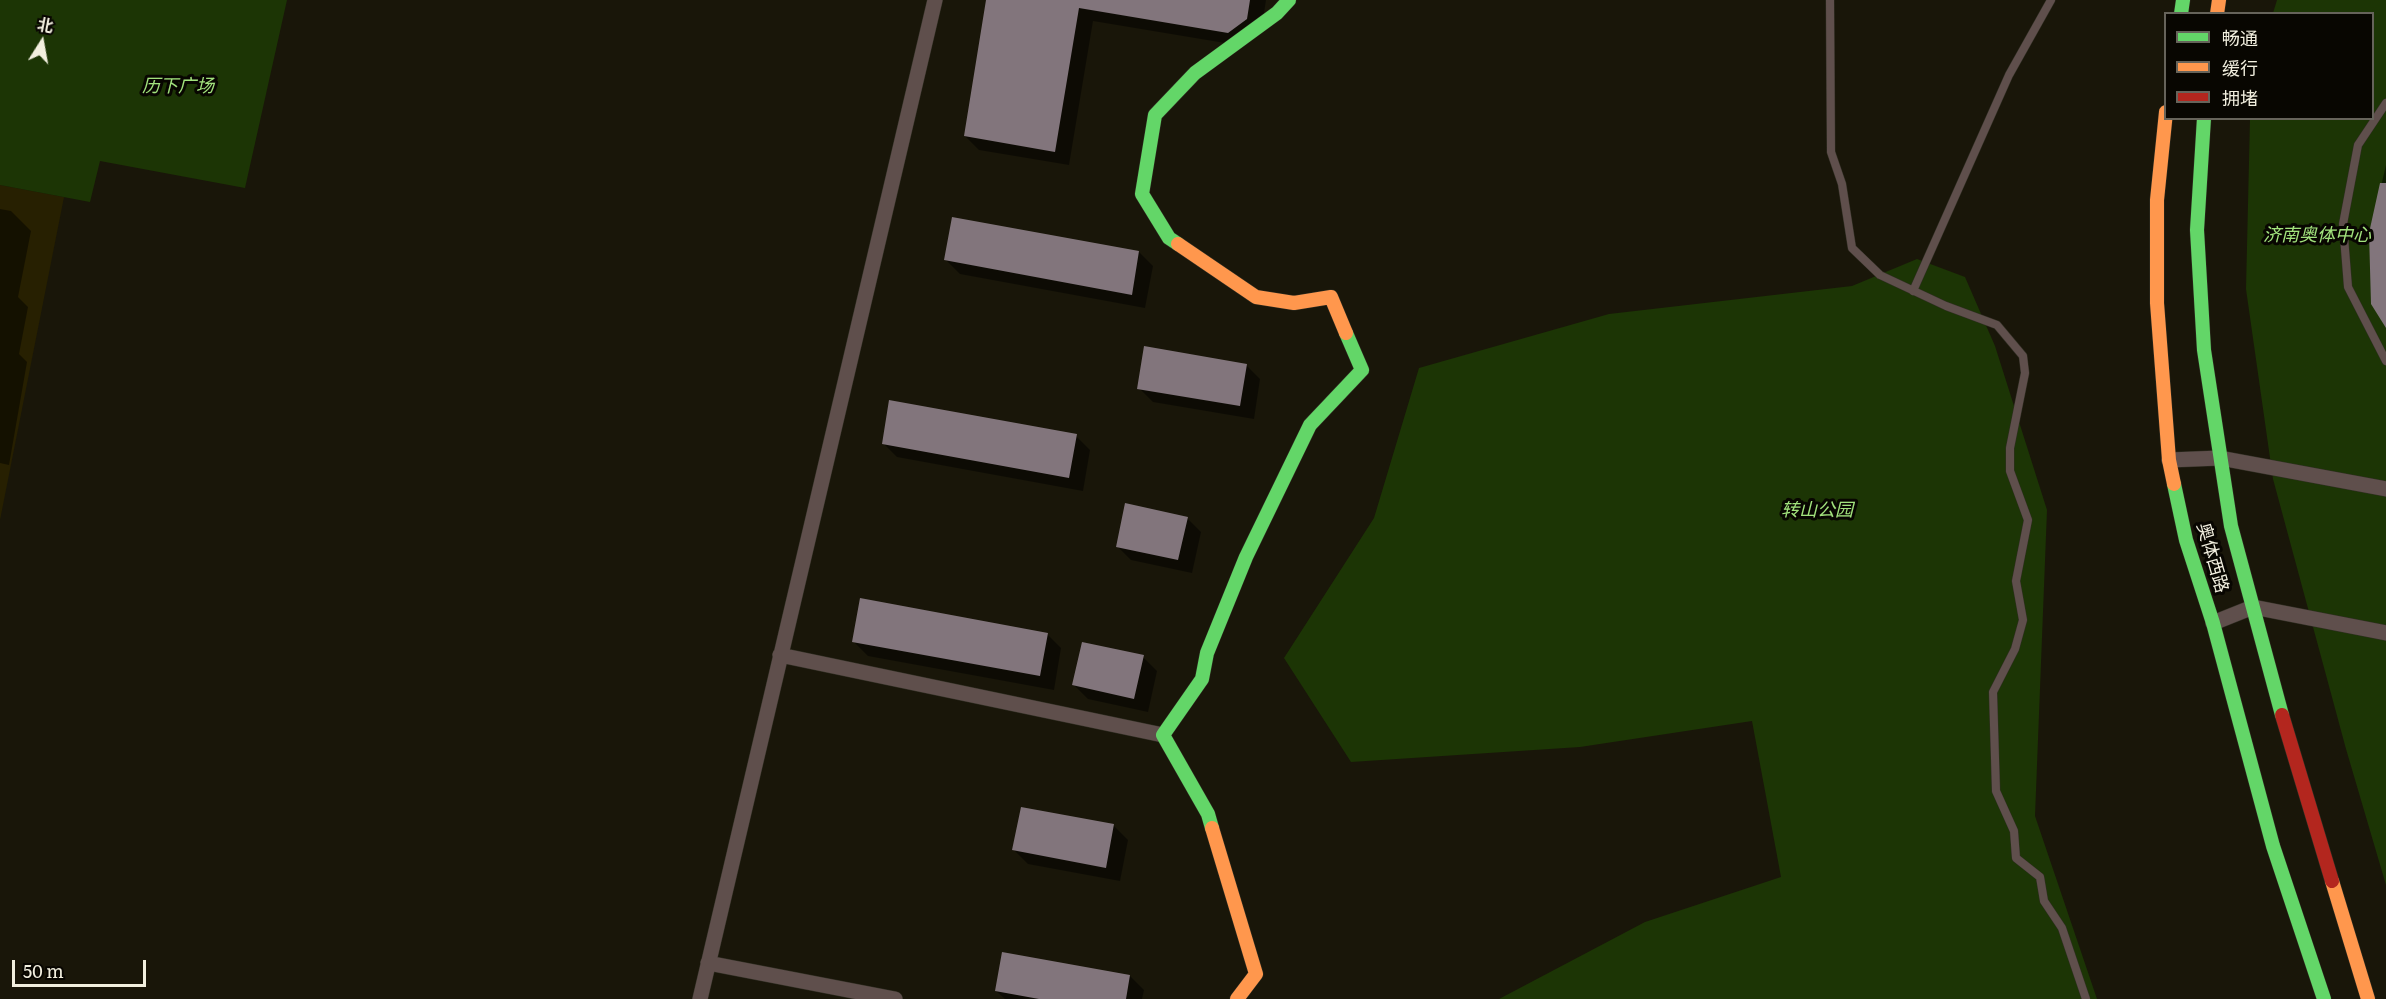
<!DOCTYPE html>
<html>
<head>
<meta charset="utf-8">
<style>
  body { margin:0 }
  #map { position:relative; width:2386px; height:999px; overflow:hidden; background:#191609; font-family:Literata,"Noto Sans SC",serif }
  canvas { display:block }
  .legend { position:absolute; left:2164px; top:12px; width:210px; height:108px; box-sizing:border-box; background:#080601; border:2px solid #66635a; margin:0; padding:8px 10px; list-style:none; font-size:18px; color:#f2efdf }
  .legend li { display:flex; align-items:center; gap:12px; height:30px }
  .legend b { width:30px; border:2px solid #66635a }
  .north { position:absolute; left:12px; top:12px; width:60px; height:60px; -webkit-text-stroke:4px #080601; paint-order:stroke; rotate:11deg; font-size:16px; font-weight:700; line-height:24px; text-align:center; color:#f2efdf }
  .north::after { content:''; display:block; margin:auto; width:21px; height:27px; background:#f2efdf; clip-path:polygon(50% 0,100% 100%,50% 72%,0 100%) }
  .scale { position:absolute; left:12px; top:960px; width:134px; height:27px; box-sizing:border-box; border:3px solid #f2efdf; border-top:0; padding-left:8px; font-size:18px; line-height:21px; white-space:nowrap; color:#f2efdf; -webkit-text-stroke:4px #080601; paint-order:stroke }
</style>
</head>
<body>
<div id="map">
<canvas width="2386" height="999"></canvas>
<ul class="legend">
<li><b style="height:8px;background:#63d668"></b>畅通</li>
<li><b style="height:8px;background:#ff974d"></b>缓行</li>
<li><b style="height:8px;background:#b3261e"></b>拥堵</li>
</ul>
<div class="north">北</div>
<div class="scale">50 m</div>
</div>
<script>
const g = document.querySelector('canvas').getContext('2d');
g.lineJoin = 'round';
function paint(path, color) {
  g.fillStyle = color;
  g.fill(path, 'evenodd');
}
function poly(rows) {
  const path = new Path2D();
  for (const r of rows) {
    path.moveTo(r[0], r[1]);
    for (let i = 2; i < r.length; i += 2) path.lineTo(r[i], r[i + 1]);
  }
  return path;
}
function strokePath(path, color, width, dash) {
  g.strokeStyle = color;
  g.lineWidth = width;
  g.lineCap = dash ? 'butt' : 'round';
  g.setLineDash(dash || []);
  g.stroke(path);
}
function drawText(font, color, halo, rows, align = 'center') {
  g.font = font + ' Literata,"Noto Sans SC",serif';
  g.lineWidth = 6;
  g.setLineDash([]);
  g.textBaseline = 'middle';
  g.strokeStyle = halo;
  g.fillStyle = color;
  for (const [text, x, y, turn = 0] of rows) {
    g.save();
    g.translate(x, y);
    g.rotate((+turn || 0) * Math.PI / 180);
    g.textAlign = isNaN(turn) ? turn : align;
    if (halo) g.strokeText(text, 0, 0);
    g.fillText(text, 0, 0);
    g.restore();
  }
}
const built = poly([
  [0,185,64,197,0,520]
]);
const green = poly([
  [0,0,287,0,245,188,100,161,90,202,0,185],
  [2277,0,2386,0,2386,885,2346,749,2273,479,2246,289,2250,119,2372,118,2372,14,2273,13],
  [1917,259,1965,277,1995,346,2047,510,2035,816,2097,999,1499,999,1645,922,1781,877,1752,721,1580,747,1351,762,1284,658,1374,518,1419,368,1609,314,1852,286]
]);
const shadow = poly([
  [988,0,1266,0,1261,33,1243,46,1093,21,1069,165,979,150,965,136],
  [2386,165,2386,325,2370,233],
  [0,209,11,211,31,231,18,297,28,307,19,354,27,362,9,465,0,463],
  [1139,252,1153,266,1145,308,960,274,946,260],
  [1246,365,1260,379,1254,419,1153,402,1139,388],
  [1076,436,1090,450,1083,491,897,457,883,443],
  [1187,518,1201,532,1192,573,1131,560,1117,546],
  [1047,634,1061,648,1054,690,868,656,854,642],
  [1143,657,1157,671,1148,712,1088,699,1074,685],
  [1114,826,1128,840,1120,881,1028,864,1014,850],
  [1130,976,1144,990,1142,999,1005,999,996,991]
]);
const building = poly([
  [986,0,1250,0,1247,19,1228,33,1079,8,1055,152,964,136],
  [2380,183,2386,183,2386,328,2371,304,2369,233],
  [952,217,1139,251,1132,295,944,260],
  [1144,346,1247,364,1240,406,1137,389],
  [889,400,1077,434,1069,478,882,444],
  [1125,503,1188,517,1178,560,1116,547],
  [860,598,1048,633,1040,676,852,642],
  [1082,642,1144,655,1134,699,1072,685],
  [1021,807,1114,824,1106,868,1012,850],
  [1002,952,1130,975,1126,999,1039,999,995,991]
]);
const lane = poly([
  [1830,0,1831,152,1842,184,1852,248,1880,275,1946,306,1997,325,2023,356,2025,373,2010,448,2010,471,2028,520,2016,581,2023,620,2015,649,1993,692,1996,791,2014,831,2016,858,2040,877,2044,901,2062,928,2086,999],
  [2386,103,2358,145,2343,224,2348,287,2386,361],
  [1913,291,2009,75,2051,0]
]);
const street = poly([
  [2169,460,2220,458,2386,489],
  [2213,623,2253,607,2386,633],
  [780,655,1163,735],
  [708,963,895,999],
  [700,999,935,0]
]);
const fast = poly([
  [2181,14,2183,0],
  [2204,118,2197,230,2204,350,2231,526,2282,715],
  [1178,244,1169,238,1142,194,1155,115,1195,73,1277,13,1289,0],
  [2174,484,2186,540,2213,623,2273,846,2324,999],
  [1212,828,1208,814,1163,735,1202,679,1207,653,1246,557,1310,425,1362,370,1346,333]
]);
const slow = poly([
  [2217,14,2219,0],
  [2166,112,2157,200,2157,303,2169,460,2174,484],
  [1178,244,1256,297,1294,303,1331,297,1346,333],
  [1212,828,1256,974,1237,999],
  [2332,881,2368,999]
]);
const jam = poly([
  [2282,715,2332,881]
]);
const parkNames = [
  ["历下广场",178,87],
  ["济南奥体中心",2317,236],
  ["转山公园",1817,511]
];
const streetNames = [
  ["奥体西路",2212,558,74]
];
paint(built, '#272001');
paint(green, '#1c3505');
paint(shadow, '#0007');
paint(building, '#82757c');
strokePath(lane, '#312f24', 9);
strokePath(street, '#312f24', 16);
strokePath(fast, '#312f24', 15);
strokePath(slow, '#312f24', 15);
strokePath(jam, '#312f24', 15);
strokePath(lane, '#5f4f4c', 8);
strokePath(street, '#5f4f4c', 15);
strokePath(fast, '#63d668', 14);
strokePath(slow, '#ff974d', 14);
strokePath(jam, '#b3261e', 14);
drawText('italic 18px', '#a2e37d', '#080601', parkNames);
drawText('18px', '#f2efdf', '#080601', streetNames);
</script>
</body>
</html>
